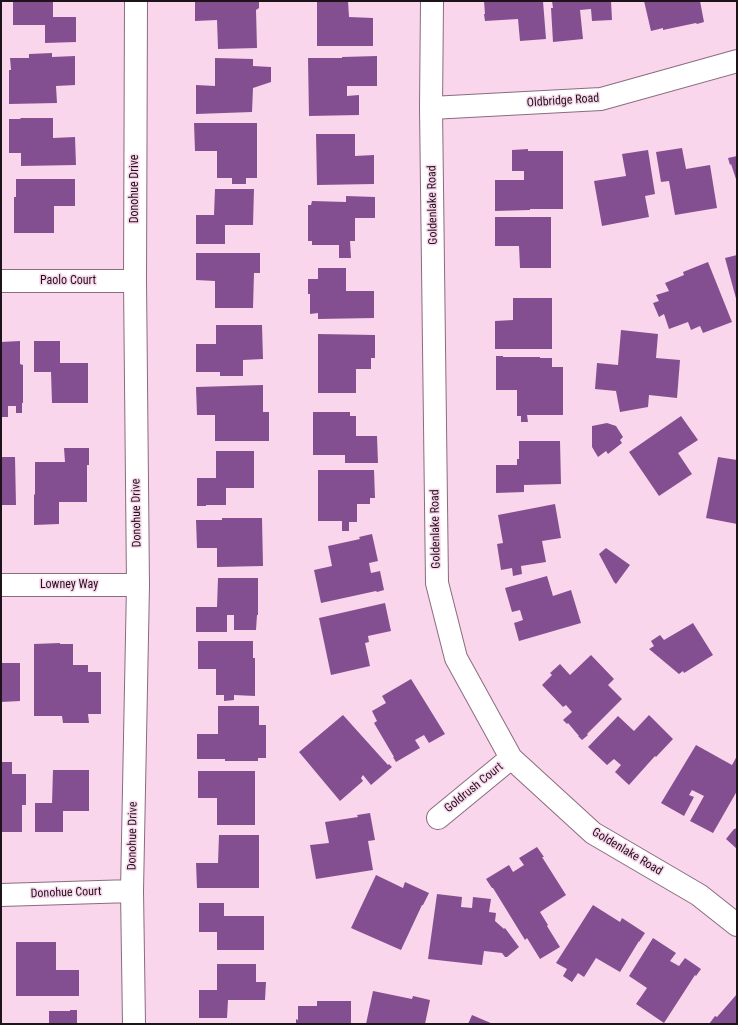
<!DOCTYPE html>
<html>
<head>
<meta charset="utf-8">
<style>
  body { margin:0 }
  #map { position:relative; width:738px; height:1025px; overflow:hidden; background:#f9d6ec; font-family:"Roboto Condensed",sans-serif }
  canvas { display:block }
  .frame { position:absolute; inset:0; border:2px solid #1e131a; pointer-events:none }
</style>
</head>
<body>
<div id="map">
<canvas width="738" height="1025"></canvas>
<div class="frame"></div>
</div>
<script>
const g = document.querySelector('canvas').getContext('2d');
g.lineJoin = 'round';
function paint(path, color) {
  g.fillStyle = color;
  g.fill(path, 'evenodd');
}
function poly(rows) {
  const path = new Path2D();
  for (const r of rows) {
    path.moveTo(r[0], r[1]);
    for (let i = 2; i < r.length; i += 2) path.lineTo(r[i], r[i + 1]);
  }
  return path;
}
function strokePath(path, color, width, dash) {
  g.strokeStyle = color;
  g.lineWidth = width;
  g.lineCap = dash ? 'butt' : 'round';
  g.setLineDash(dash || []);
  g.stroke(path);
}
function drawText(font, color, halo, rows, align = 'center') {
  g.font = font + ' "Roboto Condensed",sans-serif';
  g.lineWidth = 3;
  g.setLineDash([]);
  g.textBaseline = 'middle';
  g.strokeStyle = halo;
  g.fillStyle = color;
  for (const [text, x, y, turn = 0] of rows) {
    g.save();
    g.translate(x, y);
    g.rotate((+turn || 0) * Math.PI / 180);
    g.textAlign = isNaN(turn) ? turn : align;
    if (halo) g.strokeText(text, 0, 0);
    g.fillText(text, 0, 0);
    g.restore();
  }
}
const building = poly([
  [13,1,53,1,53,17,76,17,76,42,45,43,45,25,13,25],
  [195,1,259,1,259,8,256,10,257,48,218,49,217,20,195,21],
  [317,1,348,1,349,17,373,18,373,46,317,46],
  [484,1,543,1,546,39,520,41,518,19,485,21,484,14,485,14],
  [552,1,611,1,612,20,592,21,591,9,580,10,583,39,553,42,551,8,553,8],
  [644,1,700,1,704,22,697,24,696,23,663,30,663,28,651,31],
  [52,53,52,57,75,56,75,85,56,86,57,103,9,104,9,70,11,70,10,58,29,58,29,54],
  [377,56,377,86,347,86,347,96,359,95,359,115,309,116,308,58,342,58,342,57],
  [215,58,253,59,253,66,271,67,271,82,253,88,252,112,196,114,196,85,215,86],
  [20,118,53,118,53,138,75,137,76,165,21,166,21,153,9,153,9,119,21,119],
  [194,123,257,123,257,178,246,178,246,184,232,184,232,178,217,178,217,151,195,151],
  [316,134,355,134,355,156,374,155,374,184,317,185],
  [682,148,686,169,710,165,717,208,675,215,669,181,661,182,656,152],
  [528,149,528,151,563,151,563,209,530,209,530,210,495,211,495,180,524,180,524,171,512,171,512,150],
  [648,150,655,194,645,196,649,217,602,226,594,181,626,176,622,154],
  [737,156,737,182,731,164,730,165,728,158],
  [16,179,75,179,75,206,54,206,54,233,14,233,14,197,16,197],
  [215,189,254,189,253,225,225,225,225,244,196,244,196,215,214,215],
  [346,196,375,197,375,218,355,218,355,241,350,241,351,258,339,258,339,245,312,245,312,241,308,241,308,205,311,205,312,201,346,202],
  [495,217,551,217,551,268,520,268,519,246,495,246],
  [196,253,260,253,260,273,254,273,253,308,215,308,215,281,196,280],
  [737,255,737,302,725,258],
  [708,262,732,322,703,333,700,326,691,330,688,322,669,329,664,314,659,317,653,303,659,301,656,295,669,291,665,283,684,275,683,272],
  [318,268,346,268,346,291,374,291,374,318,318,319,318,313,310,314,310,294,308,294,308,279,318,279],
  [513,298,552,298,552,349,495,349,495,321,513,320],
  [216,325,262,325,263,359,243,360,243,376,220,376,220,372,196,372,196,344,216,344],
  [621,330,658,334,656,358,680,360,677,398,649,395,648,407,620,412,616,391,595,389,597,363,618,365],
  [318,334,375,335,375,358,371,358,371,369,356,369,356,393,318,393],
  [20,341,20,364,23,365,23,403,22,403,22,413,16,413,16,406,8,406,8,417,1,417,1,342],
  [34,341,60,341,60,363,88,363,88,403,52,403,51,372,34,372],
  [496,356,503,356,503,357,540,357,540,358,552,358,552,367,563,367,563,415,527,415,528,422,521,422,521,416,517,416,517,390,496,390],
  [263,385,263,412,269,412,269,441,215,441,215,415,197,415,196,387],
  [313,412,350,412,350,416,356,416,356,436,377,436,378,463,345,463,345,455,313,455],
  [681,416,698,440,678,453,692,474,659,496,629,452],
  [607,423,616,426,623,437,620,440,622,443,608,454,606,451,598,457,592,447,592,426],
  [519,441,560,441,561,484,524,485,524,492,496,493,496,465,517,465,517,459,519,459],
  [64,448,89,448,89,465,87,465,87,502,59,502,59,524,34,525,34,495,35,494,35,462,65,462],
  [216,451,254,451,254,488,226,488,226,505,206,505,206,506,197,506,197,478,216,478],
  [1,457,15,457,16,505,1,505],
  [718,457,737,460,737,524,706,518],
  [318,470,374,470,375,498,370,498,370,504,357,504,357,522,349,522,349,531,342,531,342,521,318,521],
  [555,504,561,538,542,541,546,562,521,566,522,574,513,576,512,568,501,570,497,544,503,543,498,515],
  [222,518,262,518,263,566,217,567,217,548,197,548,196,520,222,520],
  [372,534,378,561,369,563,371,573,380,571,384,590,377,592,376,591,321,603,314,570,332,566,328,546,360,539,359,537],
  [606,548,630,565,616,584,614,582,599,554],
  [547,576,553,596,571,590,581,623,519,641,514,623,523,620,520,610,512,612,505,588],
  [218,578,258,578,258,615,257,615,256,630,234,630,234,615,227,615,227,632,196,632,196,607,217,607],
  [385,603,391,631,368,636,369,642,365,643,370,666,331,675,319,618],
  [693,623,713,655,684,673,683,671,679,674,649,649,654,646,651,641,660,635,664,640],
  [198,641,253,641,253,658,255,658,255,696,234,695,234,700,224,701,224,695,216,695,216,669,198,669],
  [60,643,60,644,73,644,73,665,88,665,88,672,101,672,101,714,88,714,89,723,63,723,62,716,34,716,34,644],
  [591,655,614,679,608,685,622,699,587,734,588,735,582,740,578,736,579,736,568,723,567,724,563,720,572,712,566,705,563,707,542,685,552,675,550,673,560,664,570,675],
  [1,663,20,663,20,701,1,702],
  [411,679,445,734,429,743,424,735,415,740,420,748,396,762,393,757,394,757,374,723,377,721,372,711,386,703,382,696],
  [218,706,259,706,259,725,266,725,266,758,258,758,258,761,225,761,225,759,197,759,197,734,218,734],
  [343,715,388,765,389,764,392,767,371,785,363,775,361,778,363,781,340,801,299,752],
  [649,715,673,739,656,757,655,756,629,785,615,772,621,765,614,759,607,765,588,747,618,716,634,731],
  [696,745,732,765,737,756,737,791,713,833,690,821,704,796,692,790,689,795,694,797,684,816,661,803],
  [1,762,12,762,12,774,26,774,26,805,22,805,22,832,1,832],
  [53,770,89,770,89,811,63,811,63,832,35,832,35,803,52,803],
  [198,771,255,771,255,825,217,825,217,798,198,798],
  [370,813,375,840,368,841,373,870,316,879,310,845,329,843,325,822,358,817,357,815],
  [737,827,737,849,726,839,734,829,735,829],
  [219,835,259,835,259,888,197,888,196,863,218,863],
  [537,847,544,857,542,857,566,895,540,912,548,925,547,926,560,947,540,959,527,938,525,940,493,888,492,888,486,879,509,865,513,872,524,865,519,858],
  [376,875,403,888,405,882,429,893,423,905,422,905,401,950,351,928],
  [437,894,462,897,461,907,472,908,473,897,491,899,489,912,496,913,495,921,504,929,505,928,519,947,507,957,505,957,502,953,484,951,482,965,428,959],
  [199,903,224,903,224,916,264,916,264,950,217,950,217,932,199,932],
  [593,905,620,922,622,918,645,933,639,942,639,941,620,972,596,958,584,977,578,973,572,982,563,976,567,969,556,963],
  [653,938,676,953,670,961,679,966,685,958,701,969,696,976,695,975,664,1023,636,1004,647,988,629,976],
  [16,942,56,942,56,970,79,970,79,996,16,996],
  [217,964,256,964,256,982,266,982,265,1000,228,1000,227,1018,199,1018,199,990,217,990],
  [373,991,412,999,413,996,430,1000,425,1024,366,1024],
  [737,994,737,1024,709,1024,715,1016,717,1017],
  [317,1001,351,1001,351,1024,296,1024,296,1019,298,1020,298,1006,317,1006],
  [70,1010,77,1010,77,1024,49,1024,49,1011,70,1011],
  [472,1015,493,1024,468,1024]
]);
const minor = poly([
  [432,1,431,108,437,583,456,658,511,758,593,833,699,895,737,925],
  [431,108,601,99,737,61],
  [1,281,135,281],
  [1,585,138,585],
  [438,818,511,758],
  [1,895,132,891],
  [134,1024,132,891,138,585,135,281,136,1]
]);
const streetNames = [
  ["Oldbridge Road",563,101,-4],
  ["Donohue Drive",135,189,-90],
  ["Goldenlake Road",433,205,-91],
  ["Paolo Court",68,281],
  ["Donohue Drive",137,513,-91],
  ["Goldenlake Road",436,529,-91],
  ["Lowney Way",69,585],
  ["Goldrush Court",474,788,-39],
  ["Donohue Drive",133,836,-89],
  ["Goldenlake Road",627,852,31],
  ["Donohue Court",66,893,-2]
];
paint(building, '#844f90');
strokePath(minor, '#8a6c7f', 24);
strokePath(minor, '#fff', 22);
drawText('12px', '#1e131a', '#f9d6ec', streetNames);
</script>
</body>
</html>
